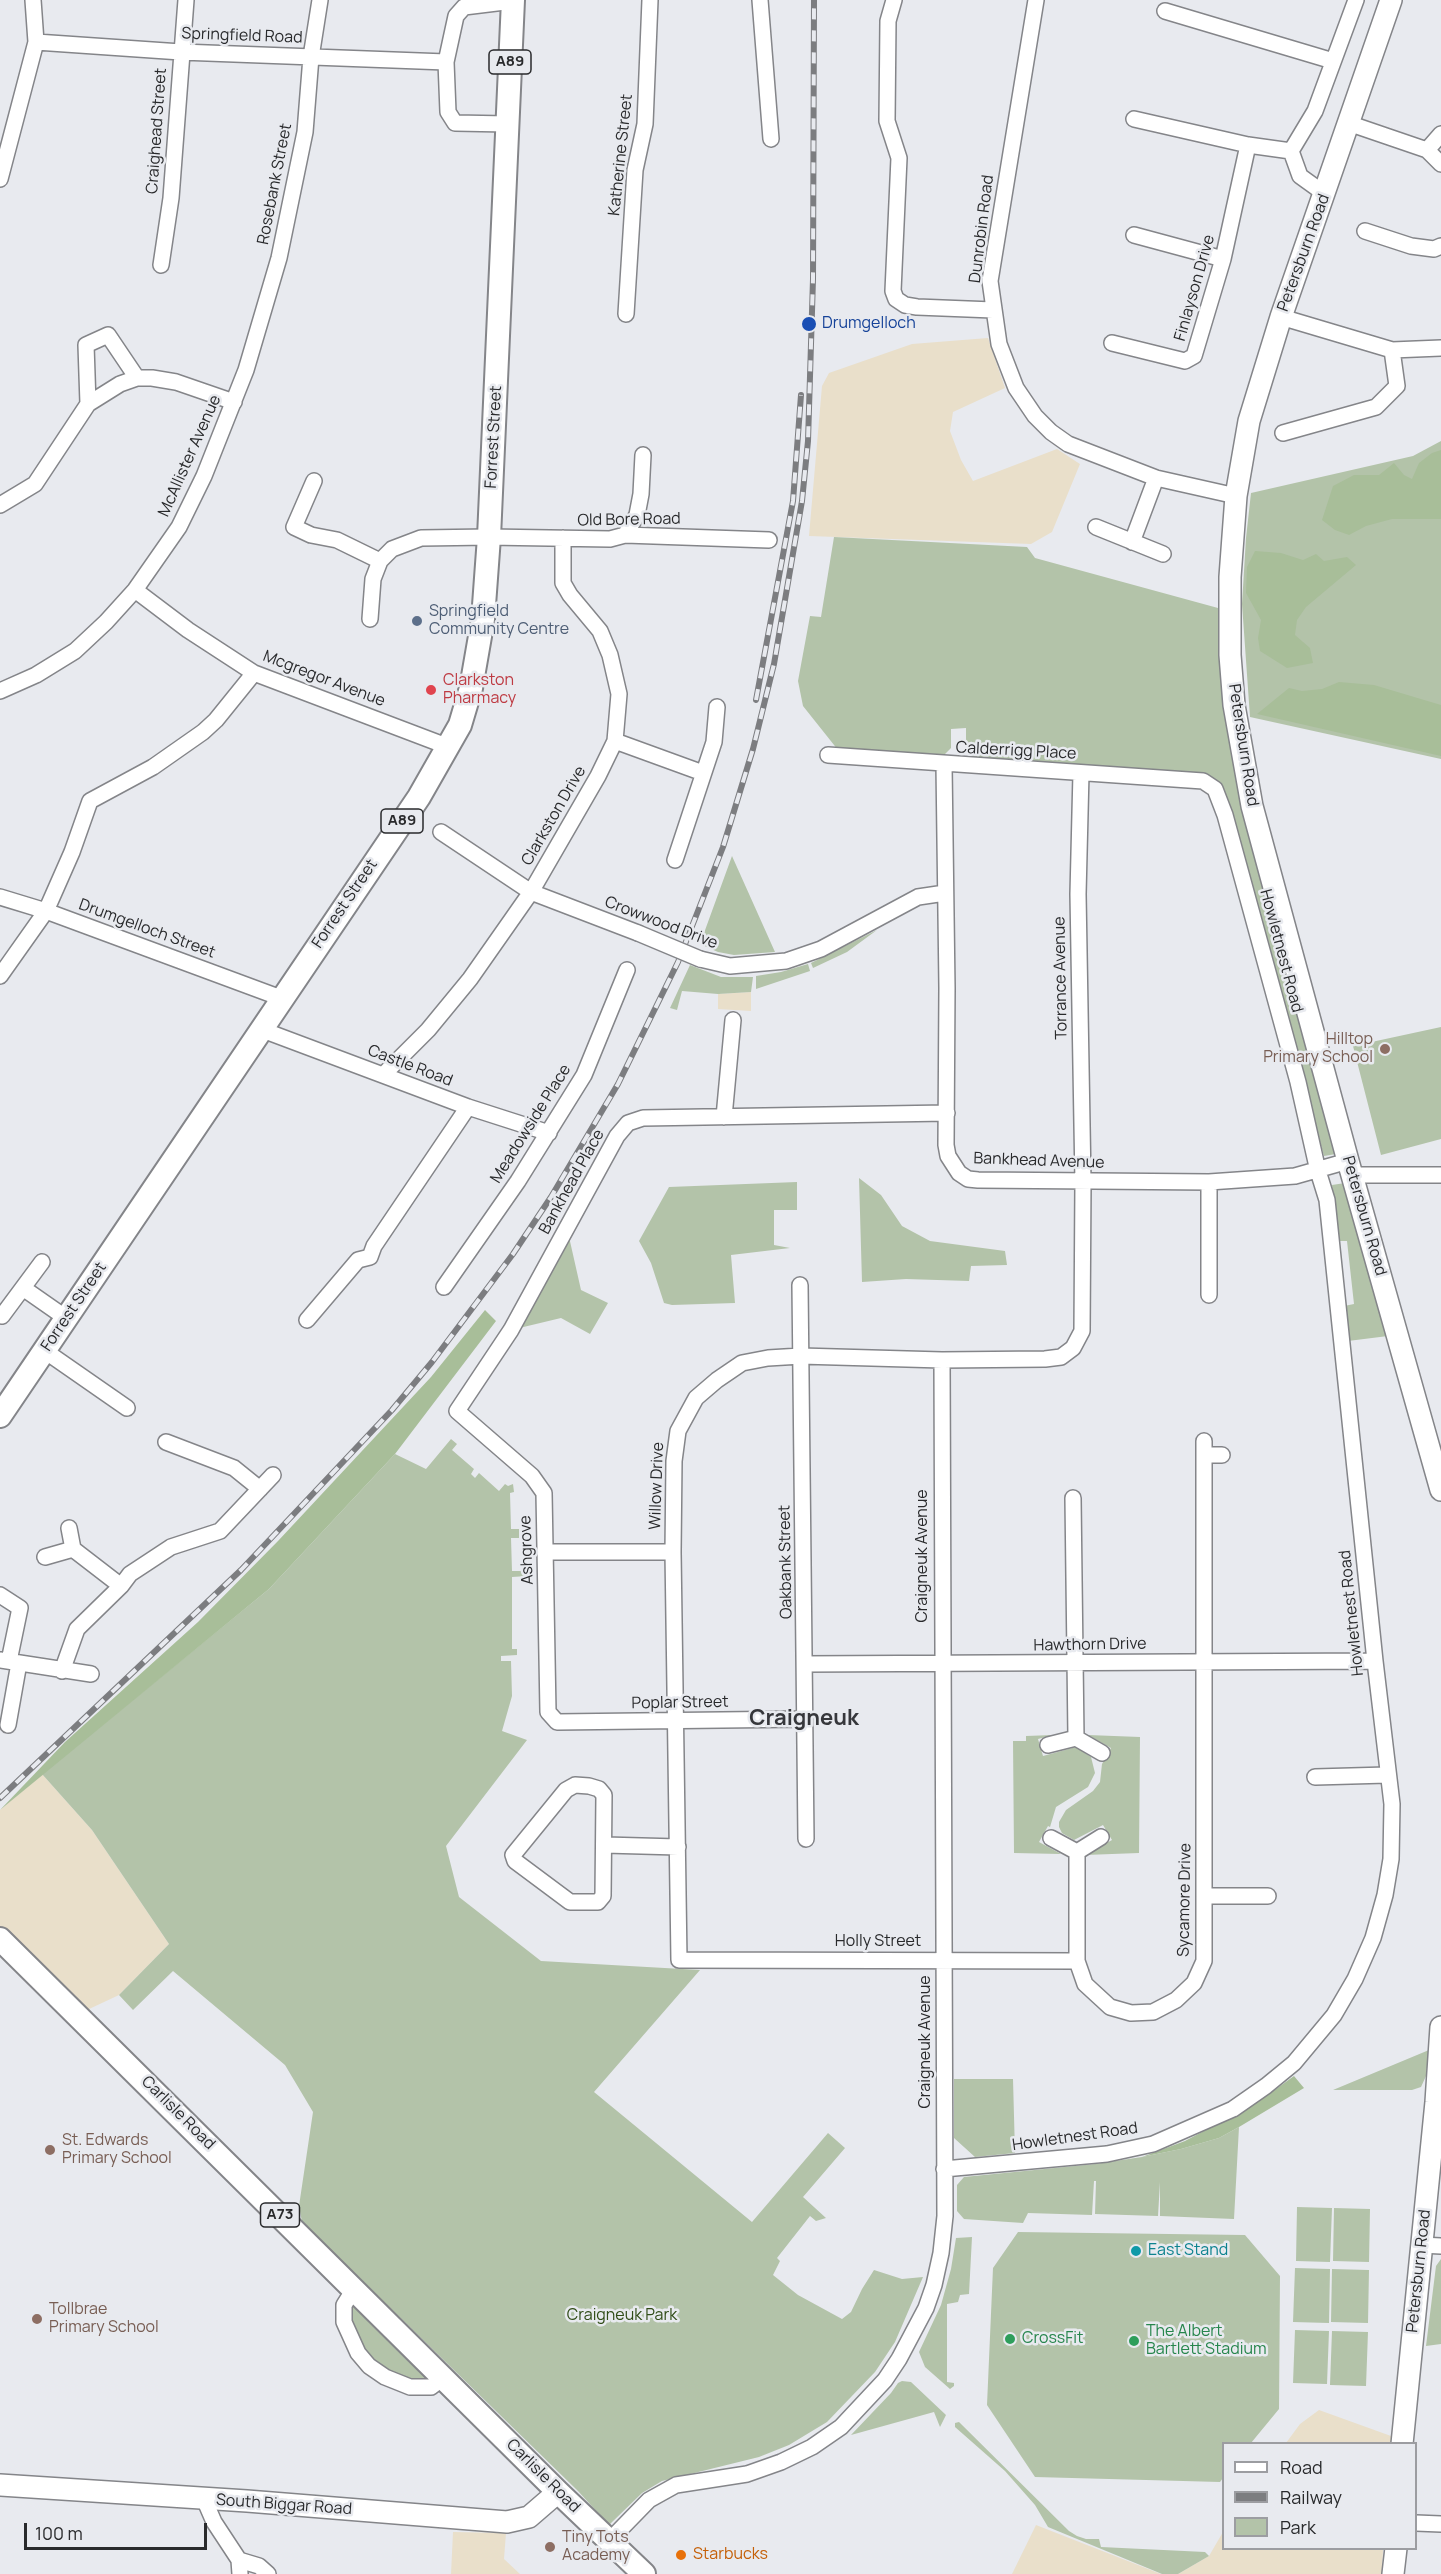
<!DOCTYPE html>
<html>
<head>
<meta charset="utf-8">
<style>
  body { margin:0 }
  #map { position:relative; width:1441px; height:2574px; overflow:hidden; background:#e8eaef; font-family:Manrope,sans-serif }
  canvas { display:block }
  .legend { position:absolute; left:1222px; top:2442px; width:195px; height:108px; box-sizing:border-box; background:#e8eaef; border:2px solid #9c9da1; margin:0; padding:8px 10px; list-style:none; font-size:18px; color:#292a2c }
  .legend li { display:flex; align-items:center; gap:12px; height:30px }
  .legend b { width:30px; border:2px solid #9c9da1 }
  .scale { position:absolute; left:24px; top:2523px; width:183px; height:27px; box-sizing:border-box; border:3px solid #292a2c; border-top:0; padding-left:8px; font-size:18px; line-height:21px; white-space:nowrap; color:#292a2c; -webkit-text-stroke:4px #e8eaef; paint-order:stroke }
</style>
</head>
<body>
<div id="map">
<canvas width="1441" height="2574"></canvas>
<ul class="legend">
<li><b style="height:8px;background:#fff"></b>Road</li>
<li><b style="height:8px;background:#7c7d80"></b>Railway</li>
<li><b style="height:16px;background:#b3c3a9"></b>Park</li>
</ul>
<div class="scale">100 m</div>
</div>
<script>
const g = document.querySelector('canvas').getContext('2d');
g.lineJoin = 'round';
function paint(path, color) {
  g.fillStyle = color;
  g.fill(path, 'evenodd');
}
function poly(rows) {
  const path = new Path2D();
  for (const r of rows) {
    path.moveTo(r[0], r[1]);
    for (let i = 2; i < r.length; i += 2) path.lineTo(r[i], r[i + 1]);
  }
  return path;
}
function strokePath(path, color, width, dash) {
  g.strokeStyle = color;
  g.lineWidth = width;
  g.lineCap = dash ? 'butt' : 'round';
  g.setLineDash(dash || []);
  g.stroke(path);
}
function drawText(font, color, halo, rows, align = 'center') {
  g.font = font + ' Manrope,sans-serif';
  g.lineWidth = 5;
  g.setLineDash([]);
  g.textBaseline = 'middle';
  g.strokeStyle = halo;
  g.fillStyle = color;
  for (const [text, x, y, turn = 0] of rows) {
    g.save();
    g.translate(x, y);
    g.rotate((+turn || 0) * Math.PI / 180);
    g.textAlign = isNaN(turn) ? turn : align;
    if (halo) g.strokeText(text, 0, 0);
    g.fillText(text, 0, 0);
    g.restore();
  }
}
const industrial = poly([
  [988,338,1005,388,953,412,950,431,961,460,973,481,1057,449,1080,464,1052,532,1031,544,809,536,822,386,829,373,912,344],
  [751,992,751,1011,718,1009,718,994],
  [42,1774,92,1830,169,1944,119,1995,87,2010,0,1926,0,1810],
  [1319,2410,1391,2436,1391,2443,1286,2443,1300,2424],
  [1036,2525,1161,2574,1012,2574],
  [453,2532,506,2533,504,2559,520,2574,451,2574],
  [1223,2532,1224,2548,1383,2549,1382,2574,1178,2574,1209,2556]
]);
const green = poly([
  [1441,441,1441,759,1250,717,1242,604,1246,538,1251,493,1413,456],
  [834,537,1027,547,1035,558,1218,608,1224,706,1236,780,1336,1154,1324,1156,1218,784,975,760,966,749,966,728,951,729,951,748,942,757,838,750,803,706,798,681,810,616,821,617],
  [732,856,775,952,734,955,718,952,700,944],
  [877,930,847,952,813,968,811,963],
  [808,964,810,971,756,989,756,976,781,972],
  [690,965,721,977,753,977,751,992,718,994,682,991,677,1010,670,1008],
  [1441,1027,1441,1139,1381,1155,1353,1046],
  [859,1178,881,1195,902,1226,930,1241,1005,1251,1007,1265,971,1266,969,1281,906,1279,862,1282],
  [797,1182,797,1210,774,1210,774,1245,790,1248,731,1255,735,1303,672,1305,664,1303,651,1263,639,1241,669,1187],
  [1345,1183,1388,1336,1348,1341,1344,1306,1354,1304,1347,1241,1338,1241,1333,1198,1332,1185],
  [567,1228,581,1290,608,1303,590,1334,561,1318,511,1330],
  [451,1439,457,1444,452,1450,474,1469,471,1474,475,1478,479,1473,499,1491,505,1484,508,1486,513,1484,514,1492,510,1493,511,1529,519,1529,519,1538,511,1538,512,1571,527,1571,527,1576,512,1577,512,1649,517,1649,517,1655,501,1656,501,1661,511,1661,512,1696,502,1731,527,1740,446,1846,459,1897,541,1961,700,1970,594,2092,752,2222,828,2133,845,2148,803,2197,826,2218,816,2221,810,2216,777,2258,780,2261,773,2275,798,2295,842,2319,851,2312,862,2289,874,2270,902,2279,923,2277,895,2342,875,2372,827,2422,789,2445,759,2457,662,2481,642,2493,609,2525,578,2491,302,2222,299,2206,313,2112,285,2065,173,1971,133,2010,119,1995,169,1944,92,1830,42,1774,269,1589,395,1454,426,1469],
  [1053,1735,1038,1739,1043,1756,1076,1747,1091,1757,1095,1773,1088,1787,1056,1807,1050,1827,1048,1826,1039,1842,1061,1854,1014,1853,1013,1741,1026,1741,1026,1736],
  [1088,1735,1140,1737,1139,1853,1085,1855,1112,1840,1103,1825,1074,1840,1062,1833,1059,1827,1059,1822,1066,1810,1093,1791,1100,1782,1102,1764,1111,1748],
  [1429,2050,1426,2076,1421,2087,1412,2090,1333,2090],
  [954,2079,1013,2079,1015,2153,975,2157,954,2138],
  [1239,2127,1234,2219,1160,2216,1160,2182,1158,2216,1095,2214,1096,2181,1094,2181,1092,2215,1028,2213,1023,2223,964,2219,957,2211,957,2185,964,2177,1095,2164,1142,2157,1181,2149,1219,2138],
  [1297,2207,1332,2208,1330,2262,1296,2261],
  [1334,2208,1370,2209,1369,2262,1333,2261],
  [1018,2232,1245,2235,1280,2276,1279,2409,1251,2443,1224,2444,1223,2478,1220,2482,1035,2477,987,2405,993,2268],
  [972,2237,969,2294,960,2295,958,2302,947,2304,947,2382,954,2383,954,2386,950,2389,925,2367,919,2352,941,2305,951,2269,956,2238],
  [1441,2259,1441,2344,1426,2346,1436,2266],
  [1295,2268,1330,2269,1329,2323,1293,2322],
  [1332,2269,1369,2270,1368,2323,1331,2322],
  [351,2301,430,2379,428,2381,398,2378,371,2361,353,2331],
  [1295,2330,1329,2331,1327,2384,1293,2383],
  [1332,2331,1368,2332,1366,2386,1330,2385],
  [902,2381,911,2382,946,2415,940,2427,934,2412,851,2435,891,2393,898,2383],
  [959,2422,1069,2531,1077,2536,1086,2539,1099,2539,1101,2547,1205,2552,1209,2556,1178,2574,1162,2574,1048,2527,1035,2505,1005,2471,955,2427,955,2423]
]);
const forest = poly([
  [1441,450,1441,519,1392,519,1366,526,1349,535,1335,530,1322,520,1333,486,1354,475,1379,475,1394,463,1404,475,1412,479,1419,463,1432,453],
  [1255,551,1281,553,1303,560,1316,554,1324,561,1347,557,1356,565,1306,607,1297,620,1295,635,1310,648,1313,663,1287,668,1260,651,1258,638,1261,620,1246,593,1247,567],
  [1339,682,1374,685,1441,705,1441,756,1257,714,1289,688,1302,691,1322,689],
  [485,1310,496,1321,395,1454,269,1589,0,1810,65,1742,198,1622,278,1541,431,1377],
  [1294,2076,1304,2088,1239,2127,1219,2138,1181,2149,1142,2157,1185,2141,1221,2122,1265,2097]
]);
const street = poly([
  [760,0,771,139],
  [894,0,888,21,887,121,899,158,893,291,896,299,905,305,917,307,993,310],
  [1036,0,990,281,999,344,1016,388,1035,416,1051,432,1068,444,1156,478,1236,496],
  [1165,11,1333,61],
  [36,42,181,52,446,62],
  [1134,119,1248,145,1291,151,1315,111,1356,0],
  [1348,123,1427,150,1441,164],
  [508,124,455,123,448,112,446,62,456,16,464,7,513,1],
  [1427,150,1441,134],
  [1291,151,1300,176,1325,194],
  [0,179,36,42,33,0],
  [1365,231,1411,246,1434,249,1441,246],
  [1134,235,1223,259],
  [161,265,171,198,186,0],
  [626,314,635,170,645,124,650,0],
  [1281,317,1392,350,1441,348],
  [1112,343,1185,361,1194,356,1223,259,1248,145],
  [88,404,86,345,108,335,137,378],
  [1283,433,1376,407,1397,386,1392,350],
  [314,481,294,527,311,535,337,540,380,561],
  [0,505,35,484,88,404,120,384,137,378,152,378,176,382,234,402],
  [1096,527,1163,554],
  [625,535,637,515,641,494,643,455],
  [1132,542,1156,478],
  [135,590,188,630,254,673,449,747],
  [370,619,373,579,380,561,392,549,421,538,489,537,610,539,625,535,769,540],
  [0,691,36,675,75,651,106,622,135,590,179,527,204,476,246,370,279,258,305,132,311,57,320,0],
  [615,741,703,773],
  [828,755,1203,781,1215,789,1225,815,1298,1082,1318,1171,1327,1200,1375,1661,1392,1804,1391,1859,1385,1895,1373,1938,1355,1979,1334,2015,1294,2063,1266,2086,1233,2109,1153,2144,1107,2154,944,2169],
  [944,765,947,988,946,1145,948,1156,959,1173,968,1179,978,1180,1209,1182,1295,1176,1348,1161],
  [441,832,531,892,638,933],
  [675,860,714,742,717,707],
  [0,897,46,911,281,998],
  [700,959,730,966,786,961,821,949,918,897,945,893],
  [0,976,46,911,72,852,90,801,153,767,203,732,216,720,254,673],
  [260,1029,468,1107,549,1133],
  [383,1075,428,1030,470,979,531,892,598,776,615,741,619,694,610,655,600,631,570,595,563,583,563,538],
  [724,1117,733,1020],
  [1353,1175,1441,1175],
  [800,1285,806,1839],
  [444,1287,518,1181,584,1075,627,970],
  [23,1288,66,1318],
  [1209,1295,1209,1182],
  [2,1316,42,1262],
  [307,1320,358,1260,370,1257,374,1246,468,1107],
  [45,1351,127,1408],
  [166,1442,234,1468,260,1489],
  [1204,1455,1222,1455],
  [1073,1498,1076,1738,1102,1753],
  [69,1528,73,1549,121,1586],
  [546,1552,673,1552],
  [45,1557,73,1549],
  [0,1595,20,1608,9,1661],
  [0,1660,91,1674],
  [805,1664,1375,1661],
  [62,1671,77,1629,121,1586,130,1574,171,1547,220,1531,273,1475],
  [804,1719,557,1722,548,1712,544,1493,532,1476,457,1411,511,1330,617,1136,628,1123,643,1118,947,1113],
  [8,1725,19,1663],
  [1048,1745,1076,1738],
  [1315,1777,1387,1775],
  [575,1785,589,1786,599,1789,604,1795,603,1896,598,1902,570,1902,515,1861,513,1855,566,1790,575,1785],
  [1051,1838,1077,1852,1077,1961,1085,1984,1110,2007,1131,2013,1153,2012,1176,2000,1194,1983,1204,1961,1204,1441],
  [605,1845,678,1847],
  [1077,1852,1101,1837],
  [1204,1896,1268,1896],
  [1077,1961,679,1960,673,1552,674,1461,678,1431,696,1398,717,1380,742,1363,768,1358,801,1356,942,1360,1045,1359,1061,1357,1073,1348,1082,1331,1083,1182,1078,894,1081,773],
  [1421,2245,1441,2246],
  [354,2289,344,2305,344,2322,358,2353,369,2366,385,2377,410,2387,431,2387,444,2377],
  [204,2499,214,2522,239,2560,240,2574],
  [1416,2523,1441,2524],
  [609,2541,649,2500,676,2485,747,2474,781,2462,812,2447,841,2427,885,2380,899,2359,926,2308,934,2285,941,2253,945,2216,942,1360],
  [239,2560,259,2566,268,2574]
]);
const secondary = poly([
  [1391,0,1281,317,1249,421,1236,496,1230,577,1230,655,1234,705,1252,806,1348,1161,1441,1490],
  [1402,2444,1436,2102,1441,2027],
  [0,2485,247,2501,507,2522,529,2517,558,2492],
  [1393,2574,1396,2548]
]);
const primary = poly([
  [0,1416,419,797,460,725,471,688,483,619,489,537,513,0],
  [0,1939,558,2492,644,2574]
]);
const rail = poly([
  [756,700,793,501,801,395],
  [0,1798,241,1570,392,1410,432,1362,513,1254,551,1197,618,1084,678,962,723,847,753,749,774,664,802,501,808,441,813,279,814,0]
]);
const streetBridge = poly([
  [638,933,700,959]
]);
const markers = [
  [809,324,8,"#1a4fb4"],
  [417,621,6,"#5c6f8a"],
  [431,690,6,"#e0444e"],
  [1385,1049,6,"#8d6e63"],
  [50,2150,6,"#8d6e63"],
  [1136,2251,6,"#0f9aa8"],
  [37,2319,6,"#8d6e63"],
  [1010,2339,6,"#2e9e5b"],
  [1134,2341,6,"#2e9e5b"],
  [550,2547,6,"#8d6e63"],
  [681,2555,6,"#e8710a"]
];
const shields = [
  [510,62,42],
  [402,821,42],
  [280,2215,39]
];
const shieldNames = [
  ["A89",510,62],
  ["A89",402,821],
  ["A73",280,2215]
];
const streetNames = [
  ["Springfield Road",242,36,2],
  ["Craighead Street",157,131,-86],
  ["Katherine Street",621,155,-84],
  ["Rosebank Street",275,184,-79],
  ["Dunrobin Road",982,229,-83],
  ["Petersburn Road",1304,253,-70],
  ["Finlayson Drive",1195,288,-74],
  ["Forrest Street",494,437,-87],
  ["McAllister Avenue",190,456,-66],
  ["Old Bore Road",629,520,-1],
  ["Mcgregor Avenue",324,679,21],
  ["Petersburn Road",1243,745,81],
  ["Calderrigg Place",1016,751,3],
  ["Clarkston Drive",554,816,-60],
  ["Forrest Street",345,904,-56],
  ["Crowwood Drive",661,923,21],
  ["Drumgelloch Street",147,929,20],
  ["Howletnest Road",1281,951,75],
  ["Torrance Avenue",1061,978,-91],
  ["Castle Road",410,1066,21],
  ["Meadowside Place",531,1124,-58],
  ["Bankhead Avenue",1039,1161,2],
  ["Bankhead Place",572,1182,-61],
  ["Petersburn Road",1364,1216,74],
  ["Forrest Street",74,1307,-56],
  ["Willow Drive",657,1486,-88],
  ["Ashgrove",527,1550,-92],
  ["Craigneuk Avenue",923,1556,-90],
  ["Oakbank Street",786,1562,-91],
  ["Howletnest Road",1352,1613,-96],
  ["Hawthorn Drive",1090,1645,-1],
  ["Poplar Street",680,1703,-1],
  ["Sycamore Drive",1185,1900,-89],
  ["Holly Street",878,1942],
  ["Craigneuk Avenue",926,2042,-90],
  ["Carlisle Road",178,2113,45],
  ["Howletnest Road",1075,2137,-8],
  ["Petersburn Road",1419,2271,-84],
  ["Carlisle Road",543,2476,45],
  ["South Biggar Road",284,2505,4]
];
const transitNames = [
  ["Drumgelloch",822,324]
];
const serviceNames = [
  ["Springfield",429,612],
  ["Community Centre",429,630]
];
const healthNames = [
  ["Clarkston",443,681],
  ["Pharmacy",443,699]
];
const educationNames = [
  ["Hilltop",1373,1040,"right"],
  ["Primary School",1373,1058,"right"],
  ["St. Edwards",62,2141],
  ["Primary School",62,2159],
  ["Tollbrae",49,2310],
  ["Primary School",49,2328],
  ["Tiny Tots",562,2538],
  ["Academy",562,2556]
];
const cultureNames = [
  ["East Stand",1148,2251]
];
const parkNames = [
  ["Craigneuk Park",622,2316]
];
const leisureNames = [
  ["The Albert",1146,2332],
  ["Bartlett Stadium",1146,2350],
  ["CrossFit",1022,2339]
];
const foodNames = [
  ["Starbucks",693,2555]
];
const districtNames = [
  ["Craigneuk",804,1719]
];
paint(industrial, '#e9dfca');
paint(green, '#b3c3a9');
paint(forest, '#a8be99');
strokePath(street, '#848589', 18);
strokePath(secondary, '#848589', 24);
strokePath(primary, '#848589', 26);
strokePath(street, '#fff', 15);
strokePath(secondary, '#fff', 21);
strokePath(primary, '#fff', 22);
strokePath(rail, '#7c7d80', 6);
strokePath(rail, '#e8eaef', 4, [11]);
strokePath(streetBridge, '#848589', 18, []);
strokePath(streetBridge, '#fff', 15);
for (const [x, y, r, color] of markers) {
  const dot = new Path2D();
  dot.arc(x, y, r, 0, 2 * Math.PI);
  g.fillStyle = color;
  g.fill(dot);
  strokePath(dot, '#e8eaef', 2);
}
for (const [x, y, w] of shields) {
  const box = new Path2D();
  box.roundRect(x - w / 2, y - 12, w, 24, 4.5);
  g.fillStyle = '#e8eaef';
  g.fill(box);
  strokePath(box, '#292a2c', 1.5);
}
drawText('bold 15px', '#292a2c', null, shieldNames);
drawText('16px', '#292a2c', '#e8eaef', streetNames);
drawText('16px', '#164399', '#e8eaef', transitNames, 'left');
drawText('16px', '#4e5e75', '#e8eaef', serviceNames, 'left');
drawText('16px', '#be3a42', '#e8eaef', healthNames, 'left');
drawText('16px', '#785e54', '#e8eaef', educationNames, 'left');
drawText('16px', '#0d838f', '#e8eaef', cultureNames, 'left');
drawText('16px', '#304c17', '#e8eaef', parkNames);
drawText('16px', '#27864d', '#e8eaef', leisureNames, 'left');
drawText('16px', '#c56008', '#e8eaef', foodNames, 'left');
drawText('bold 22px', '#36373b', '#e8eaef', districtNames);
</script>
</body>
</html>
